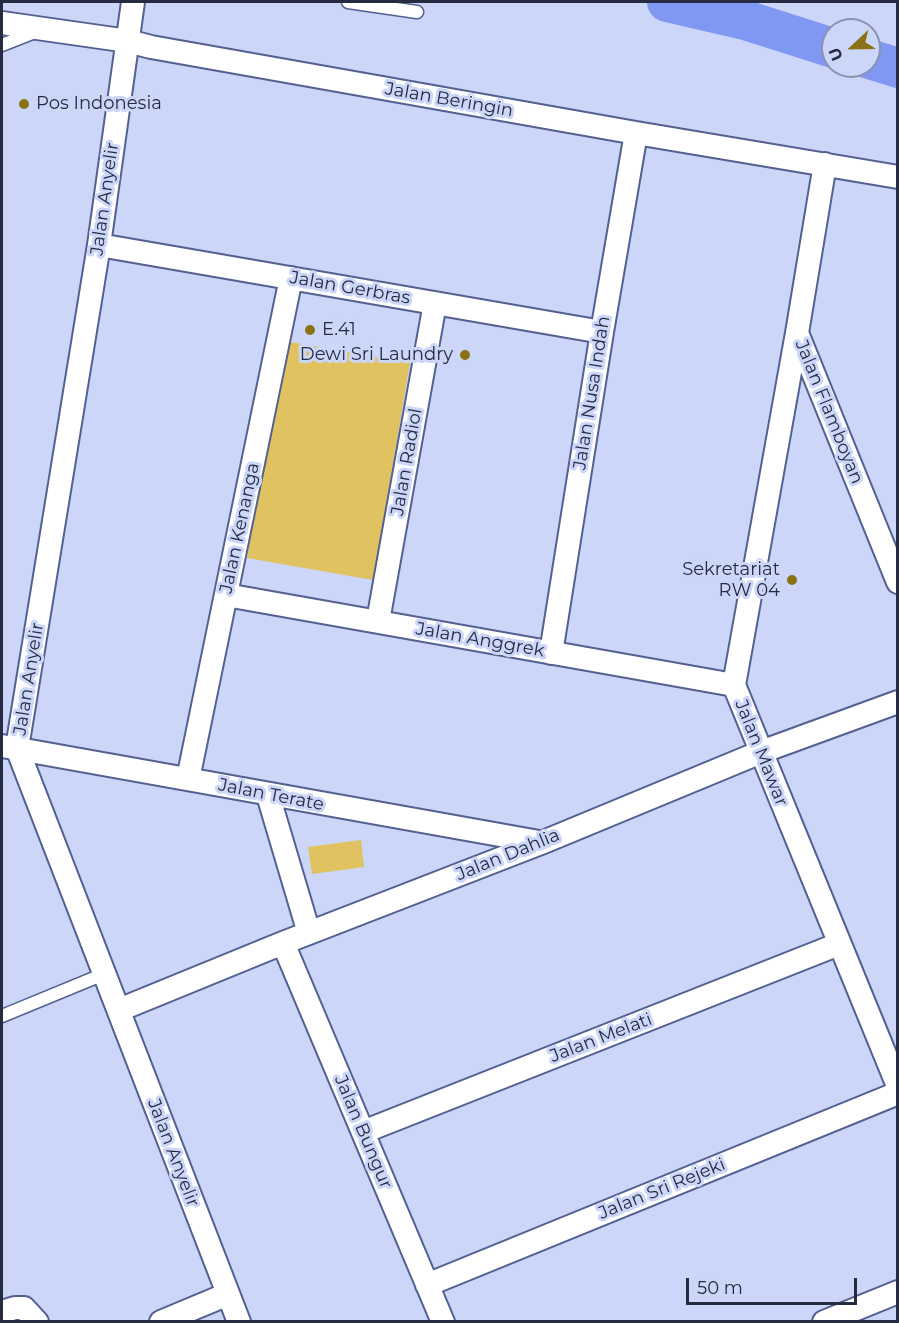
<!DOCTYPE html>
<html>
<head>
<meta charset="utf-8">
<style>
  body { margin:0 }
  #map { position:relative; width:899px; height:1323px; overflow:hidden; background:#cbd6f8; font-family:Montserrat,sans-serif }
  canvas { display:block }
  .frame { position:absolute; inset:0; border:3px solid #252b41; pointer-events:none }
  .north { position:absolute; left:821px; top:18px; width:60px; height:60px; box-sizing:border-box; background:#cbd6f8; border:2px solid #8992af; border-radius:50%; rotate:248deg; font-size:16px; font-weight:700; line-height:24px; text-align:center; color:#252b41 }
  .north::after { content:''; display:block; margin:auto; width:21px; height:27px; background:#8b7215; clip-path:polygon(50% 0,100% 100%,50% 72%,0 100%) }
  .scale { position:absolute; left:686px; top:1278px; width:171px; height:27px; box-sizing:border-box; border:3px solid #252b41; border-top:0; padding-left:8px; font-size:18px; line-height:21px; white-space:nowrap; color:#252b41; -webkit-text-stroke:4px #cbd6f8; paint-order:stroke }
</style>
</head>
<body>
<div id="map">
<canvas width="899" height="1323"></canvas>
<div class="frame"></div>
<div class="north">U</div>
<div class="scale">50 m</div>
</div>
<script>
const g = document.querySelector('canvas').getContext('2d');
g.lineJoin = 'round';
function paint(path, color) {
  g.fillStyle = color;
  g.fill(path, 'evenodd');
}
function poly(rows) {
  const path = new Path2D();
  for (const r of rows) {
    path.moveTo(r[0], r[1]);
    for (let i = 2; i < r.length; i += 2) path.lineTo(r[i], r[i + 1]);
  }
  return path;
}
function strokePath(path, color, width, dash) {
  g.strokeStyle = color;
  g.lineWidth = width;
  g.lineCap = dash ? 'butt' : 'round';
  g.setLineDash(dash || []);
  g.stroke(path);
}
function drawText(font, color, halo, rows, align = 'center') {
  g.font = font + ' Montserrat,sans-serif';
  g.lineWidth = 6;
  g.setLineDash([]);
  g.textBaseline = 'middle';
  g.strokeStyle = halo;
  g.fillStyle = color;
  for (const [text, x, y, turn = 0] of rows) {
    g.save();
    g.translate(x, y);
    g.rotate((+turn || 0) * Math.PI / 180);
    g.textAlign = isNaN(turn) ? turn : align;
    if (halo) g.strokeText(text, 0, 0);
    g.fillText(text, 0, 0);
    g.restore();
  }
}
const green = poly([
  [284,341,410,363,373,580,247,558],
  [361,840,364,867,312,874,308,847]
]);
const river = poly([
  [667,2,745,20,833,48],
  [869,59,898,68]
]);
const service = poly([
  [348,2,417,12],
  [2,45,35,32],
  [2,1016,104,974]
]);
const minor = poly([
  [133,2,99,245,17,748,239,1322],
  [2,23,128,41,151,47,636,133,898,177],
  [825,164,797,333,898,582],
  [99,245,602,332],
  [797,333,734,685,898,1086],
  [226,595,734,685],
  [378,621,435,303],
  [551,653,602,332,636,133],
  [2,746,539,842],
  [188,779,291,278],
  [268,795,309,933],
  [283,943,443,1322],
  [119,1010,283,943,541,843,761,752,898,702],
  [363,1132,839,944],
  [427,1285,898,1093],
  [2,1312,15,1308,24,1308,37,1322],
  [161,1322,228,1294],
  [824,1322,898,1292]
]);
const markers = [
  [24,104,6,"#8b7215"],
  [310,330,6,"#8b7215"],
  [465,355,6,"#8b7215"],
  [792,580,6,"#8b7215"]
];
const streetNames = [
  ["Jalan Beringin",449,100,10],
  ["Jalan Anyelir",105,199,-82],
  ["Jalan Gerbras",350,288,10],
  ["Jalan Nusa Indah",592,393,-81],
  ["Jalan Flamboyan",829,412,68],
  ["Jalan Radiol",407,462,-80],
  ["Jalan Kenanga",240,528,-78],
  ["Jalan Anggrek",480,640,10],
  ["Jalan Anyelir",29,679,-81],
  ["Jalan Mawar",761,753,68],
  ["Jalan Terate",271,795,11],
  ["Jalan Dahlia",508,855,-22],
  ["Jalan Melati",601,1038,-21],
  ["Jalan Bungur",363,1132,67],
  ["Jalan Anyelir",173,1153,69],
  ["Jalan Sri Rejeki",662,1189,-22]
];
const poiNames = [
  ["Pos Indonesia",36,104],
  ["E.41",322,330],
  ["Dewi Sri Laundry",453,355,"right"],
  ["Sekretariat",780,570,"right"],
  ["RW 04",780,591,"right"]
];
paint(green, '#e0c261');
strokePath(river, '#8198f2', 40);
strokePath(service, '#536091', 15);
strokePath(minor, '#536091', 26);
strokePath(service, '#fff', 12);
strokePath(minor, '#fff', 22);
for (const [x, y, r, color] of markers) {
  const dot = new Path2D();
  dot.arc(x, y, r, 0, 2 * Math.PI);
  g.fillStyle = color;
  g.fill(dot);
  strokePath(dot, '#cbd6f8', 2);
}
drawText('18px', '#252b41', '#cbd6f8', streetNames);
drawText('18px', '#252b41', '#cbd6f8', poiNames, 'left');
</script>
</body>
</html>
